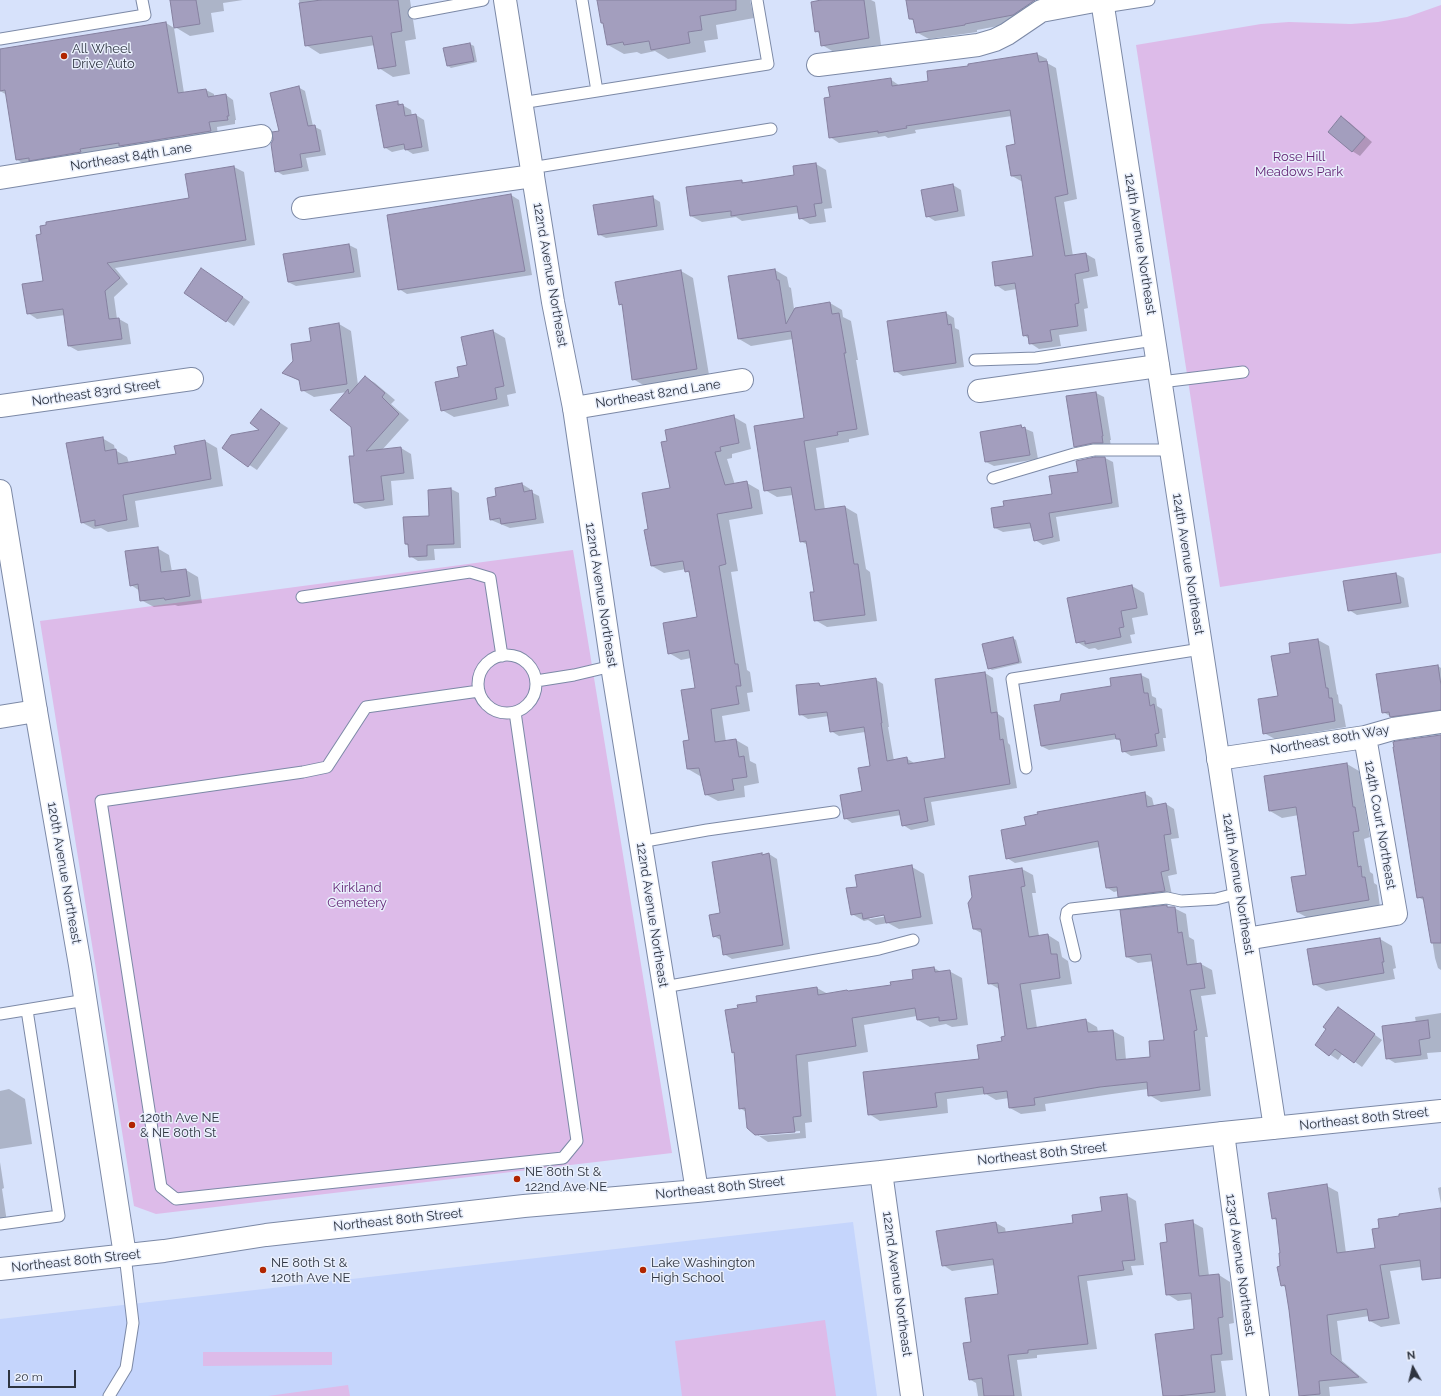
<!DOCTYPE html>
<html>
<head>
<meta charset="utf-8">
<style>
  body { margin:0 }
  #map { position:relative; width:1441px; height:1396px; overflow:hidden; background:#d7e2fb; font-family:Raleway,sans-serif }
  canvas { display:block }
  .north { position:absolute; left:1393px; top:1348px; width:40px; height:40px; -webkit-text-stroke:3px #e9effc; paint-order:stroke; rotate:352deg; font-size:11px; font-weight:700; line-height:16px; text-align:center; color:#2e3440 }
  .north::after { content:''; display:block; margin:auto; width:14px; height:18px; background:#2e3440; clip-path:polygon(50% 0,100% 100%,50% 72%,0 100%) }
  .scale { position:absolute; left:8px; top:1370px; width:68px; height:18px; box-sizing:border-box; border:2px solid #2e3440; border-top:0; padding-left:5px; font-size:12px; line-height:14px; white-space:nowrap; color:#2e3440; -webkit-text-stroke:3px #e9effc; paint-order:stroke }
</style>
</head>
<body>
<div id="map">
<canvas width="1441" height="1396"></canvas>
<div class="north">N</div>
<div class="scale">20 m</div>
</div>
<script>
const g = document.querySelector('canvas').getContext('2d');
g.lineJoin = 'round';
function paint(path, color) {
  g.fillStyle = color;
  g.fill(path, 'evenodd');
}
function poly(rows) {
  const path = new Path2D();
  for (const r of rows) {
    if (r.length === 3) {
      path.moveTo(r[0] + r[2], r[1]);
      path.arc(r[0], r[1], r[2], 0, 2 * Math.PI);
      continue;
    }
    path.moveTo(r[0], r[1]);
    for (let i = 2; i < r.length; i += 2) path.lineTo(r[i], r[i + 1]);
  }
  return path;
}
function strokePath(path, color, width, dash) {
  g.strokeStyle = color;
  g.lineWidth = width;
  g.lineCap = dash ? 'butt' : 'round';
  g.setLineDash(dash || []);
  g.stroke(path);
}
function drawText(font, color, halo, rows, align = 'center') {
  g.font = font + ' Raleway,sans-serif';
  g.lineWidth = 3;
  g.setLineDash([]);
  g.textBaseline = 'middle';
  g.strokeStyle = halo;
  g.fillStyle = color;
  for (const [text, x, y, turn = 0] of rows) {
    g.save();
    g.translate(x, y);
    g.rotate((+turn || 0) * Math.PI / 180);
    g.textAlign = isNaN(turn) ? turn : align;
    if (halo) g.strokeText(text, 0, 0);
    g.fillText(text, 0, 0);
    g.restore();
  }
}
const built = poly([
  [853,1222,877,1396,0,1396,0,1319]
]);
const green = poly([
  [1441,5,1441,553,1220,587,1136,45,1261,24,1289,22,1351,24,1378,22,1407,17],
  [573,550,672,1153,156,1214,134,1206,40,621],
  [825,1320,836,1396,682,1396,675,1341],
  [203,1352,332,1352,332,1365,203,1366],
  [348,1385,350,1396,268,1396]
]);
const shadow = poly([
  [171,0,243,0,223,3,224,11,211,13,214,32,190,36,175,27],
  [299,0,410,0,416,39,405,41,410,74,393,77,379,68,375,45,320,54,306,45],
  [599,0,750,0,754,18,716,25,718,39,704,41,706,52,668,59,655,51,641,54,637,52,624,54,608,45,604,24,602,23],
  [821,0,871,0,875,2,881,45,834,52,822,45,820,34,816,31],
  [907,0,1029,0,1031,13,1025,21,977,30,977,32,929,39,916,32,915,21,910,19],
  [166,23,174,28,184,93,206,90,214,94,214,97,226,95,233,100,236,120,235,120,235,124,217,127,218,136,24,164,16,159,7,95,0,91,0,50],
  [470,44,474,46,477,62,451,68,448,66],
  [1037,54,1047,59,1047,63,1056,68,1077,199,1064,202,1073,256,1086,254,1095,259,1098,276,1083,279,1088,308,1084,309,1087,331,1059,335,1061,346,1039,349,1030,343,1029,339,1024,335,1017,289,1005,291,996,285,1034,257,1023,181,1021,181,1012,176,1016,145,1012,116,915,130,916,133,888,138,885,136,839,143,830,137,890,79,900,86,929,81,970,67,969,65],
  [298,87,305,91,313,126,321,130,326,155,306,158,309,171,283,175,276,171,281,131],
  [397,102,411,110,412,116,416,115,424,120,429,151,413,154,405,149,392,152,384,147],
  [1342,117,1349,122,1372,142,1360,156,1352,151],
  [816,164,826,170,832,208,824,209,826,222,810,224,800,218,799,213,742,221,736,217,702,222,691,216,741,181,746,183,796,176],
  [234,167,244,172,255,245,115,268,128,284,114,297,117,319,119,319,128,324,131,344,78,351,69,346,65,315,37,319,28,313,44,282,190,199,186,175],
  [953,185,961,190,965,216,935,221,927,216],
  [511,195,519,200,532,275,407,294,399,289],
  [652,197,660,202,664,230,606,238,598,234],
  [349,245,357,249,361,277,296,286,288,282],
  [775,270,787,277,789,287,791,288,794,309,830,303,842,310,843,317,851,321,858,360,856,360,869,435,849,439,849,442,816,448,825,510,845,507,857,514,866,569,870,572,877,621,827,627,815,620,815,593,808,545,800,541,793,495,777,497,765,490,805,419,793,339,751,346,739,339],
  [681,271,693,278,709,375,645,386,633,379,623,306,620,304],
  [209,274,250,302,234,326,227,321],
  [946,313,954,318,955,328,959,330,964,367,903,376,895,371],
  [339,324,351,331,358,385,365,377,375,383,395,400,391,404,409,420,382,450,401,448,411,454,414,479,391,481,393,505,365,509,355,503,355,457,347,392,314,397,302,390,301,382,284,373,312,342],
  [493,331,505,338,516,393,507,395,509,406,454,417,442,410,460,378],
  [1096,393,1104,397,1111,440,1110,440,1111,447,1083,451,1075,446],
  [261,410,288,428,257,470,224,448,262,431],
  [734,417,746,424,751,449,732,454,732,458,727,459,735,485,747,483,759,490,763,514,729,520,738,571,731,572,747,670,750,672,753,692,747,693,750,711,722,716,726,742,736,740,748,747,750,761,756,764,759,783,744,786,745,797,718,801,705,794,702,775,700,776,688,769,696,689,691,658,681,660,669,653,698,618,691,574,686,571,686,569,664,573,652,566,649,530,672,489],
  [1021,427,1033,432,1038,459,994,466,986,462],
  [102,438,114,445,115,450,127,457,129,463,177,455,205,441,217,448,223,486,135,501,139,527,108,532,101,528,94,529,81,522],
  [1105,458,1113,462,1119,507,1056,517,1060,541,1043,545,1035,540,1032,528,1003,532,995,528,1053,495],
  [522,484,530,489,531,492,539,496,544,523,510,528,491,520,497,497],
  [451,489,459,493,461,548,434,549,435,560,418,561,410,556,409,546,405,544,431,517],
  [157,548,169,555,172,572,186,570,198,577,202,603,178,606,175,605,154,607,141,600,140,591,131,585],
  [1396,574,1404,578,1409,607,1357,615,1349,610],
  [1132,586,1144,593,1148,615,1132,618,1135,634,1130,635,1132,643,1098,650,1095,648,1089,649,1077,642],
  [1013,638,1016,640,1022,663,992,670,989,668],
  [1318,640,1329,646,1337,694,1338,695,1339,703,1342,705,1346,727,1275,739,1264,733,1279,696,1292,654],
  [1438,666,1441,668,1441,718,1395,719,1383,712],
  [985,673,993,678,998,714,1004,718,1008,743,1010,745,1017,788,931,802,935,825,911,830,903,825,901,815,852,823,845,818,863,792,871,767,865,732,839,736,831,731,829,716,808,719,800,714,819,684,824,687,875,679,883,684,889,727,888,727,894,761,906,758,914,763,915,764,946,759,936,679],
  [1141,675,1149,679,1152,696,1156,698,1157,706,1162,709,1166,738,1163,738,1165,751,1131,756,1123,751,1122,742,1117,739,1049,750,1041,746,1061,702,1112,686],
  [1441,736,1441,970,1438,968,1435,958,1428,913,1425,901,1418,897],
  [1347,764,1359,771,1370,837,1364,839,1370,872,1373,874,1374,883,1377,885,1380,907,1310,919,1297,912,1308,876,1299,815,1282,818,1270,811],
  [1144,793,1152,798,1154,806,1166,804,1174,809,1179,838,1171,839,1177,874,1168,876,1172,895,1127,901,1119,896,1118,891,1114,892,1106,887,1100,847,1015,863,1007,858,1027,826],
  [769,854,777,859,790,949,732,959,724,954,722,941,714,936,722,914,762,855,763,856],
  [912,867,924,874,933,924,899,929,888,923,876,925,868,920,864,921,852,914,858,887],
  [889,914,889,916,870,919,868,917],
  [1022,869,1033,875,1036,893,1032,893,1039,936,1048,935,1059,942,1062,957,1068,961,1072,984,1031,990,1037,1028,1085,1020,1097,1027,1098,1032,1113,1031,1124,1037,1126,1060,1151,1057,1165,1041,1154,961,1138,963,1127,957,1166,906,1170,908,1174,908,1186,914,1189,937,1194,940,1197,964,1201,964,1212,970,1216,994,1201,996,1208,1037,1205,1037,1211,1096,1161,1102,1149,1095,1148,1089,1112,1094,1045,1104,1046,1111,1021,1114,1010,1108,1009,1098,996,1100,986,1094,947,1099,948,1113,880,1121,869,1114,980,1059,1003,1042,1006,1037,999,989,989,983,983,934,974,929],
  [1380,939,1392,946,1396,968,1393,969,1395,979,1326,991,1314,984],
  [934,968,941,972,949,971,962,978,968,1025,952,1027,946,1024,930,1027,918,1020,917,1016,864,1025,868,1052,808,1062,812,1122,805,1123,806,1138,768,1142,759,1136,800,1133,800,1131,759,1134,759,1136,756,1134,746,1112,740,1108,735,1053,733,1052,758,1003,817,988,828,994,892,986,914,980],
  [1338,1008,1382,1040,1362,1067,1343,1053,1338,1060,1316,1045,1328,1029],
  [1441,1013,1441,1052,1427,1053,1428,1059,1395,1063,1387,1058,1416,1023,1415,1017],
  [9,1089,25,1099,32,1144,0,1149,0,1091],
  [0,1162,4,1188,2,1189,7,1222,0,1223],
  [1327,1186,1338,1192,1346,1253,1377,1248,1380,1228,1379,1220,1428,1266,1390,1271,1400,1324,1381,1327,1370,1321,1369,1316,1337,1321,1342,1361,1368,1383,1329,1387,1330,1396,1301,1396,1300,1395,1286,1288,1282,1285,1281,1254,1278,1221,1272,1218],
  [1441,1187,1441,1204,1438,1188],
  [1126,1195,1136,1201,1144,1265,1131,1266,1133,1275,1087,1281,1097,1349,1037,1355,1037,1358,1017,1360,1022,1396,978,1396,976,1383,969,1379,972,1343,999,1295,995,1265,952,1271,943,1265,996,1223,1005,1228,1006,1233,1074,1224,1103,1212],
  [1192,1222,1203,1228,1209,1276,1219,1275,1230,1282,1234,1323,1229,1324,1233,1360,1221,1361,1226,1396,1164,1396,1195,1330,1193,1299,1178,1301,1167,1294,1168,1243]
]);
const building = poly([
  [170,0,196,0,200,24,174,28,170,0],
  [321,0,398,0,402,31,391,33,396,66,378,69,372,36,305,46,299,3,321,0],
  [597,0,736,0,736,10,700,16,702,30,688,32,690,43,651,50,649,41,624,45,623,42,607,45,603,23,601,23,597,0],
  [821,0,864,0,869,38,821,46,819,31,815,32,811,2,821,0],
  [906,0,1035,0,1013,15,965,24,965,25,916,33,913,19,909,19,906,0],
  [166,22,178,93,206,89,208,97,226,94,229,116,227,116,228,120,209,122,211,131,119,146,119,143,80,149,81,152,29,161,29,158,16,160,5,90,0,91,0,49,166,22],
  [470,43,474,61,447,66,443,48,470,43],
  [1037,53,1039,62,1047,61,1068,194,1055,197,1065,256,1086,253,1089,271,1075,274,1079,303,1075,304,1078,326,1050,330,1052,341,1029,344,1028,335,1023,336,1015,283,995,286,992,262,1033,256,1021,175,1011,176,1006,146,1015,144,1010,110,906,126,907,128,878,133,878,131,829,138,824,98,830,97,828,87,891,78,892,86,928,81,927,71,968,66,968,64,1037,53],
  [299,86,308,126,315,125,320,151,300,154,302,167,275,172,271,144,273,140,272,132,279,131,270,93,299,86],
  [398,101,398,105,403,104,405,116,416,114,422,147,405,150,404,144,384,148,376,105,398,101],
  [1341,116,1365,137,1352,152,1328,132,1341,116],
  [816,163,822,203,814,204,816,216,799,219,797,206,731,216,731,211,690,216,686,187,742,180,742,183,794,175,793,166,816,163],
  [234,166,246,240,107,263,120,278,105,291,109,319,119,318,122,339,68,346,63,309,27,314,22,284,43,281,36,235,41,234,40,226,46,225,46,222,189,198,185,174,234,166],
  [953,184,958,211,926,217,921,190,953,184],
  [511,194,525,271,398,290,387,215,511,194],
  [653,196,657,226,598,235,593,205,653,196],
  [349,244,354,272,288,282,283,254,349,244],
  [201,268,243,297,226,322,184,293,201,268],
  [775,269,777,280,779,280,786,324,795,308,830,302,832,314,839,313,846,353,844,353,857,429,837,432,838,435,804,441,815,510,845,506,854,564,858,564,865,615,814,621,810,592,814,592,806,541,800,542,791,487,764,491,754,426,804,418,791,331,738,339,728,276,775,269],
  [681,270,697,369,632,380,622,304,619,305,615,282,681,270],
  [946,312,948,325,951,324,956,363,894,372,887,321,946,312],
  [339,323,347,384,301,391,299,380,282,373,293,361,291,344,311,341,309,328,339,323],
  [493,330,504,386,495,388,497,399,441,411,435,382,459,377,457,367,467,365,461,337,493,330],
  [365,376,385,393,382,397,399,414,366,451,401,447,404,473,381,476,384,500,354,503,349,456,354,456,351,427,330,410,348,389,349,394,365,376],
  [1096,392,1103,436,1102,436,1103,443,1093,443,1074,447,1066,396,1096,392],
  [261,409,280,423,248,467,222,448,231,435,259,430,250,423,261,409],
  [734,415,739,443,720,447,721,451,715,452,725,485,747,481,752,508,717,514,726,564,719,566,735,664,738,664,741,686,736,686,739,704,711,709,715,742,736,739,739,757,744,756,747,777,732,779,734,790,705,795,699,768,687,769,683,741,689,740,681,690,695,688,689,650,668,654,663,623,697,617,689,571,685,572,683,561,651,566,644,530,648,529,642,493,670,488,661,442,667,441,665,430,734,415],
  [1021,425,1022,428,1025,427,1030,455,985,462,980,432,1021,425],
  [103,437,105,451,116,449,118,464,176,454,174,446,205,440,211,479,123,495,127,520,95,526,95,520,81,523,66,443,103,437],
  [1095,457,1105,457,1112,503,1049,513,1053,537,1034,541,1030,523,994,528,991,508,1004,506,1003,501,1052,494,1049,476,1078,472,1076,461,1095,457],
  [522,483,524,492,532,490,536,519,501,524,500,518,490,520,487,498,496,496,495,488,522,483],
  [451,488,454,544,427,545,427,556,409,557,408,544,405,544,403,517,429,516,428,490,451,488],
  [158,547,161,572,186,569,190,596,165,600,164,598,140,601,138,584,130,586,125,551,158,547],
  [1396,573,1401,603,1348,611,1343,581,1396,573],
  [1132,585,1137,608,1121,611,1124,627,1119,628,1121,637,1085,644,1085,641,1076,643,1067,598,1132,585],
  [1013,637,1019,662,988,669,982,644,1013,637],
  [1318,639,1326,688,1328,688,1329,698,1332,698,1335,721,1263,734,1258,699,1278,696,1271,656,1290,653,1289,643,1318,639],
  [1438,665,1441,685,1441,710,1390,717,1389,712,1382,713,1376,674,1438,665],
  [985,672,991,713,997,712,1000,740,1003,739,1010,784,924,798,928,821,902,826,899,810,844,819,840,795,862,791,858,768,870,766,864,727,830,732,827,712,799,715,796,685,819,683,820,686,876,678,882,723,881,723,887,761,907,757,908,764,945,758,935,679,985,672],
  [1141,674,1144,693,1148,693,1150,706,1154,704,1159,733,1155,734,1157,746,1122,752,1120,739,1116,739,1115,734,1041,746,1034,705,1060,701,1061,694,1111,686,1110,678,1141,674],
  [1441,735,1441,943,1431,943,1423,897,1417,898,1393,747,1394,747,1393,742,1396,741,1441,735],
  [1347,763,1353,807,1355,807,1359,831,1353,832,1358,867,1361,866,1362,877,1365,877,1369,900,1297,912,1291,877,1306,875,1296,807,1269,811,1264,776,1347,763],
  [1145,792,1147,807,1166,803,1171,834,1164,835,1169,870,1161,872,1165,891,1118,897,1117,887,1106,888,1098,841,1006,859,1001,830,1026,825,1024,817,1038,814,1037,812,1145,792],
  [762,853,762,855,769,853,783,945,723,955,720,935,713,937,709,915,720,913,712,862,762,853],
  [912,865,921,917,886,923,884,915,863,919,862,913,851,915,846,888,857,887,855,875,912,865],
  [1022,868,1025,886,1021,887,1029,937,1048,934,1051,954,1057,954,1060,978,1020,984,1027,1029,1086,1019,1088,1032,1113,1030,1116,1060,1150,1057,1149,1041,1164,1040,1151,954,1126,957,1120,910,1167,905,1167,907,1175,907,1178,933,1182,932,1187,965,1201,963,1205,988,1190,990,1197,1030,1194,1031,1200,1090,1148,1096,1147,1082,1100,1087,1034,1098,1035,1105,1009,1108,1007,1091,984,1094,983,1087,935,1093,937,1107,868,1115,863,1072,979,1059,977,1045,1002,1041,1001,1037,1005,1036,998,983,988,984,981,929,973,929,968,903,972,897,969,876,1022,868],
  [1380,938,1384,962,1382,962,1384,973,1313,985,1307,949,1380,938],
  [934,967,935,972,950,970,957,1019,939,1021,939,1017,917,1020,915,1008,852,1018,856,1046,796,1055,801,1116,793,1117,795,1132,755,1135,747,1128,745,1108,739,1109,734,1052,732,1053,725,1010,738,1008,737,1005,757,1002,756,996,817,987,818,995,847,990,848,991,891,985,890,982,913,979,912,970,934,967],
  [1338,1007,1375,1034,1354,1063,1335,1049,1329,1056,1315,1045,1326,1029,1323,1027,1338,1007],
  [1428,1020,1430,1038,1419,1040,1421,1055,1386,1059,1382,1026,1428,1020],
  [1327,1184,1337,1253,1375,1248,1372,1229,1379,1228,1378,1219,1399,1216,1399,1214,1441,1208,1441,1278,1422,1280,1420,1260,1380,1265,1389,1318,1369,1321,1367,1309,1327,1315,1331,1354,1359,1377,1319,1381,1320,1394,1299,1396,1289,1310,1285,1285,1281,1286,1277,1267,1280,1266,1279,1253,1280,1253,1276,1218,1272,1219,1268,1193,1327,1184],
  [1127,1194,1135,1260,1122,1261,1124,1270,1078,1276,1088,1344,1028,1350,1028,1353,1008,1355,1014,1396,984,1396,982,1378,969,1380,963,1343,971,1342,965,1298,998,1294,993,1259,942,1266,936,1231,996,1222,998,1233,1073,1223,1072,1215,1102,1211,1100,1197,1127,1194],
  [1193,1220,1199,1276,1219,1274,1223,1317,1218,1318,1222,1354,1211,1355,1215,1392,1177,1396,1163,1396,1155,1334,1194,1329,1191,1293,1166,1295,1160,1243,1167,1242,1165,1224,1193,1220]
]);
const lane = poly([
  [582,0,597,91],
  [1104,7,1149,0],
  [414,13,483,0],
  [0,39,145,15,142,0],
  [521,103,768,64,757,0],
  [531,168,771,129],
  [975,360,1036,358,1154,340],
  [1161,382,1243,372],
  [993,478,1074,454,1094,450,1171,450],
  [302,597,470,572,490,578,502,656],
  [507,684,29],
  [536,681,574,675,612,666],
  [479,691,366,707,327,767,303,772,101,801,161,1187,176,1199,563,1158,577,1141,515,712],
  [1026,768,1012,679,1201,649],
  [640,842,707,830,834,812],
  [1075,956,1066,918,1067,912,1071,909,1167,898,1181,901,1216,899,1239,893],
  [664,987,879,949,913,940],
  [0,1014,86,1000],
  [0,1224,59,1216,27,1010],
  [109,1396,126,1368,133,1323,125,1255]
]);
const street = poly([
  [818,65,978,45,995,40,1007,34,1041,11,1100,0],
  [0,178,261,136],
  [303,208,533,176],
  [979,391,1158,366],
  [0,406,192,379],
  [574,408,742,380],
  [0,717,36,711],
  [1218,759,1365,737,1393,729,1441,722],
  [1246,939,1396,914,1365,737],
  [1223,1133,1258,1396]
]);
const secondary = poly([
  [505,0,553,302,574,408,612,666,697,1191],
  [1102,0,1275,1128],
  [0,491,36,711,80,965,125,1255],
  [881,1172,912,1396],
  [0,1269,164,1251,266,1235,524,1206,697,1191,881,1172,1223,1133,1441,1111]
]);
const markers = [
  [64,56,4,"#b12500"],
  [132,1125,4,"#b12500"],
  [517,1179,4,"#b12500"],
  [263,1270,4,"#b12500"],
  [643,1270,4,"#b12500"]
];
const poiNames = [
  ["All Wheel",72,49],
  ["Drive Auto",72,64],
  ["120th Ave NE",140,1118],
  ["& NE 80th St",140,1133],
  ["NE 80th St &",525,1172],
  ["122nd Ave NE",525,1187],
  ["NE 80th St &",271,1263],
  ["120th Ave NE",271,1278],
  ["Lake Washington",651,1263],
  ["High School",651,1278]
];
const streetNames = [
  ["Northeast 84th Lane",131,157,-9],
  ["124th Avenue Northeast",1140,244,81],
  ["122nd Avenue Northeast",550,275,80],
  ["Northeast 83rd Street",96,393,-8],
  ["Northeast 82nd Lane",658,394,-9],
  ["124th Avenue Northeast",1188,564,81],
  ["122nd Avenue Northeast",601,595,81],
  ["Northeast 80th Way",1330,740,-10],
  ["124th Court Northeast",1380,825,80],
  ["120th Avenue Northeast",64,873,80],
  ["124th Avenue Northeast",1238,884,81],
  ["122nd Avenue Northeast",652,915,81],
  ["Northeast 80th Street",1364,1119,-6],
  ["Northeast 80th Street",1042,1154,-6],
  ["Northeast 80th Street",720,1188,-6],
  ["Northeast 80th Street",398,1220,-6],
  ["Northeast 80th Street",76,1261,-6],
  ["123rd Avenue Northeast",1240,1265,82],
  ["122nd Avenue Northeast",897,1284,82]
];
const parkNames = [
  ["Rose Hill",1299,157],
  ["Meadows Park",1299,172],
  ["Kirkland",357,888],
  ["Cemetery",357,903]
];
paint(built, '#c5d5fc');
paint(green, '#ddbbe9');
paint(shadow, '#0003');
paint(building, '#a39ebe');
strokePath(building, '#8681a0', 1);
strokePath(lane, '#7c89a6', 13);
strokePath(street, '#7c89a6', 24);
strokePath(secondary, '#7c89a6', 24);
strokePath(lane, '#fff', 11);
strokePath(street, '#fff', 22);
strokePath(secondary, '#fff', 22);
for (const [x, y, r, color] of markers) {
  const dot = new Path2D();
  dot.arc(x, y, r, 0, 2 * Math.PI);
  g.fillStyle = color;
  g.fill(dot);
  strokePath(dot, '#e9effc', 1.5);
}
drawText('13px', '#2e3440', '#e9effc', poiNames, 'left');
drawText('13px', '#2e3440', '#e9effc', streetNames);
drawText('13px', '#632575', '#e9effc', parkNames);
</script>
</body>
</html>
